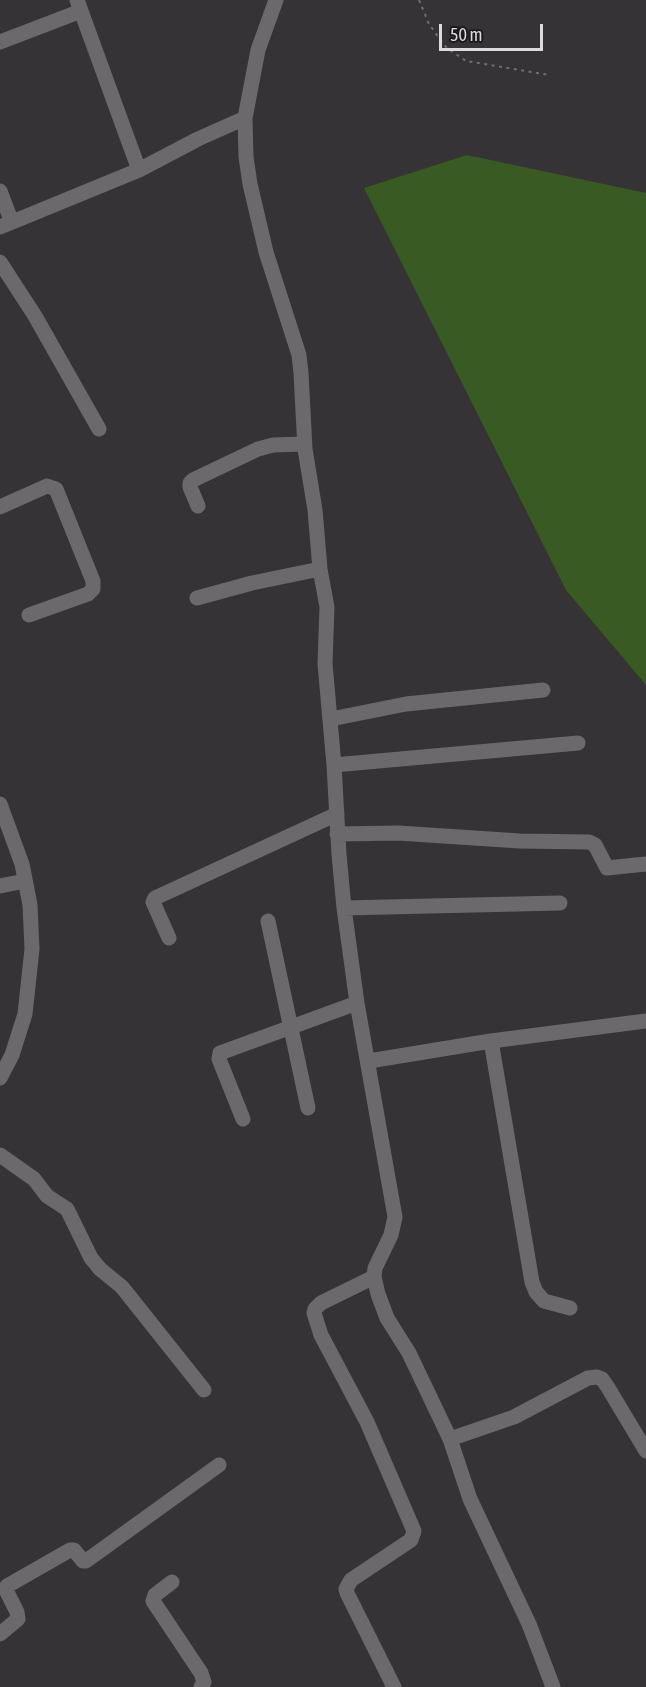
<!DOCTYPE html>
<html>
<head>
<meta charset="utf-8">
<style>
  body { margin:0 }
  #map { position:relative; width:646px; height:1687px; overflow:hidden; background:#363336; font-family:"Asap Condensed",sans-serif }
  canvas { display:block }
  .scale { position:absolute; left:439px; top:24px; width:104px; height:27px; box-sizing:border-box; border:3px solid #dddbde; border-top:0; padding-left:8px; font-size:18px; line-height:21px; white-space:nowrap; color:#dddbde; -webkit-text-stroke:4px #1c1b1d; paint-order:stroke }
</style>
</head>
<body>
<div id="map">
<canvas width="646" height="1687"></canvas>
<div class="scale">50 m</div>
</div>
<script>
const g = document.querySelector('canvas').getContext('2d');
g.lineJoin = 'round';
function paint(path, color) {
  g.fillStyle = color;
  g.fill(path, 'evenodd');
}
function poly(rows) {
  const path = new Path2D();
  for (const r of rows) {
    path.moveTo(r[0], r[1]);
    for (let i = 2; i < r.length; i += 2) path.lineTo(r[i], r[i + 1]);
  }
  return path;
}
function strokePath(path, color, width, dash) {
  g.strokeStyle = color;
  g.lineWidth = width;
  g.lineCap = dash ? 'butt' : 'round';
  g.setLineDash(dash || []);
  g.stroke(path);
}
const green = poly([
  [467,155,646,193,646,685,566,590,364,188]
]);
const path = poly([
  [419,0,429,24,439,38,447,48,466,61,549,75]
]);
const minor = poly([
  [77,0,139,170],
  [276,0,258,50,245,118,246,157,250,184,266,252,299,355,301,373,305,449,315,510,320,569,327,607,325,664,334,765,339,854,344,908,357,1003,395,1217,391,1235,375,1268,374,1277,378,1294,387,1318,409,1353,450,1439,470,1499,529,1624,553,1687],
  [0,42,81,11],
  [0,191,11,220],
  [0,227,139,170,198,139,245,118],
  [0,262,35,316,99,429],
  [198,506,190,487,190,483,193,480,258,449,273,445,304,444],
  [0,507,47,486,56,489,93,581,93,589,88,594,29,615],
  [197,598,252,583,320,569],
  [331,719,406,704,543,690],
  [334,765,578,743],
  [0,804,22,864,30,905,32,949,25,1014,12,1055,0,1078],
  [337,834,398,833,520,841,589,842,595,845,607,868,646,864],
  [0,886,25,881],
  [344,908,560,903],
  [268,921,308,1108],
  [169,938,153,902,155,898,337,814],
  [491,1041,532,1282,536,1292,544,1301,570,1308],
  [369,1061,491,1041,646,1021],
  [243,1119,219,1059,220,1053,357,1003],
  [0,1155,34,1179,47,1196,67,1209,91,1258,100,1269,122,1287,204,1390],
  [374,1277,321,1303,315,1309,314,1313,321,1335,367,1422,414,1531,411,1540,351,1580,346,1589,347,1593,394,1687],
  [450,1439,514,1417,588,1378,597,1377,602,1379,607,1386,646,1451],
  [172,1582,155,1595,153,1601,201,1673,204,1682,201,1687],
  [0,1634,18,1619,17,1612,6,1590,7,1586,70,1550,74,1550,83,1561,86,1561,219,1465]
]);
paint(green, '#395a22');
strokePath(path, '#716e71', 2, [3, 4.5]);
strokePath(minor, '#6c696d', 15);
</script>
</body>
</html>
